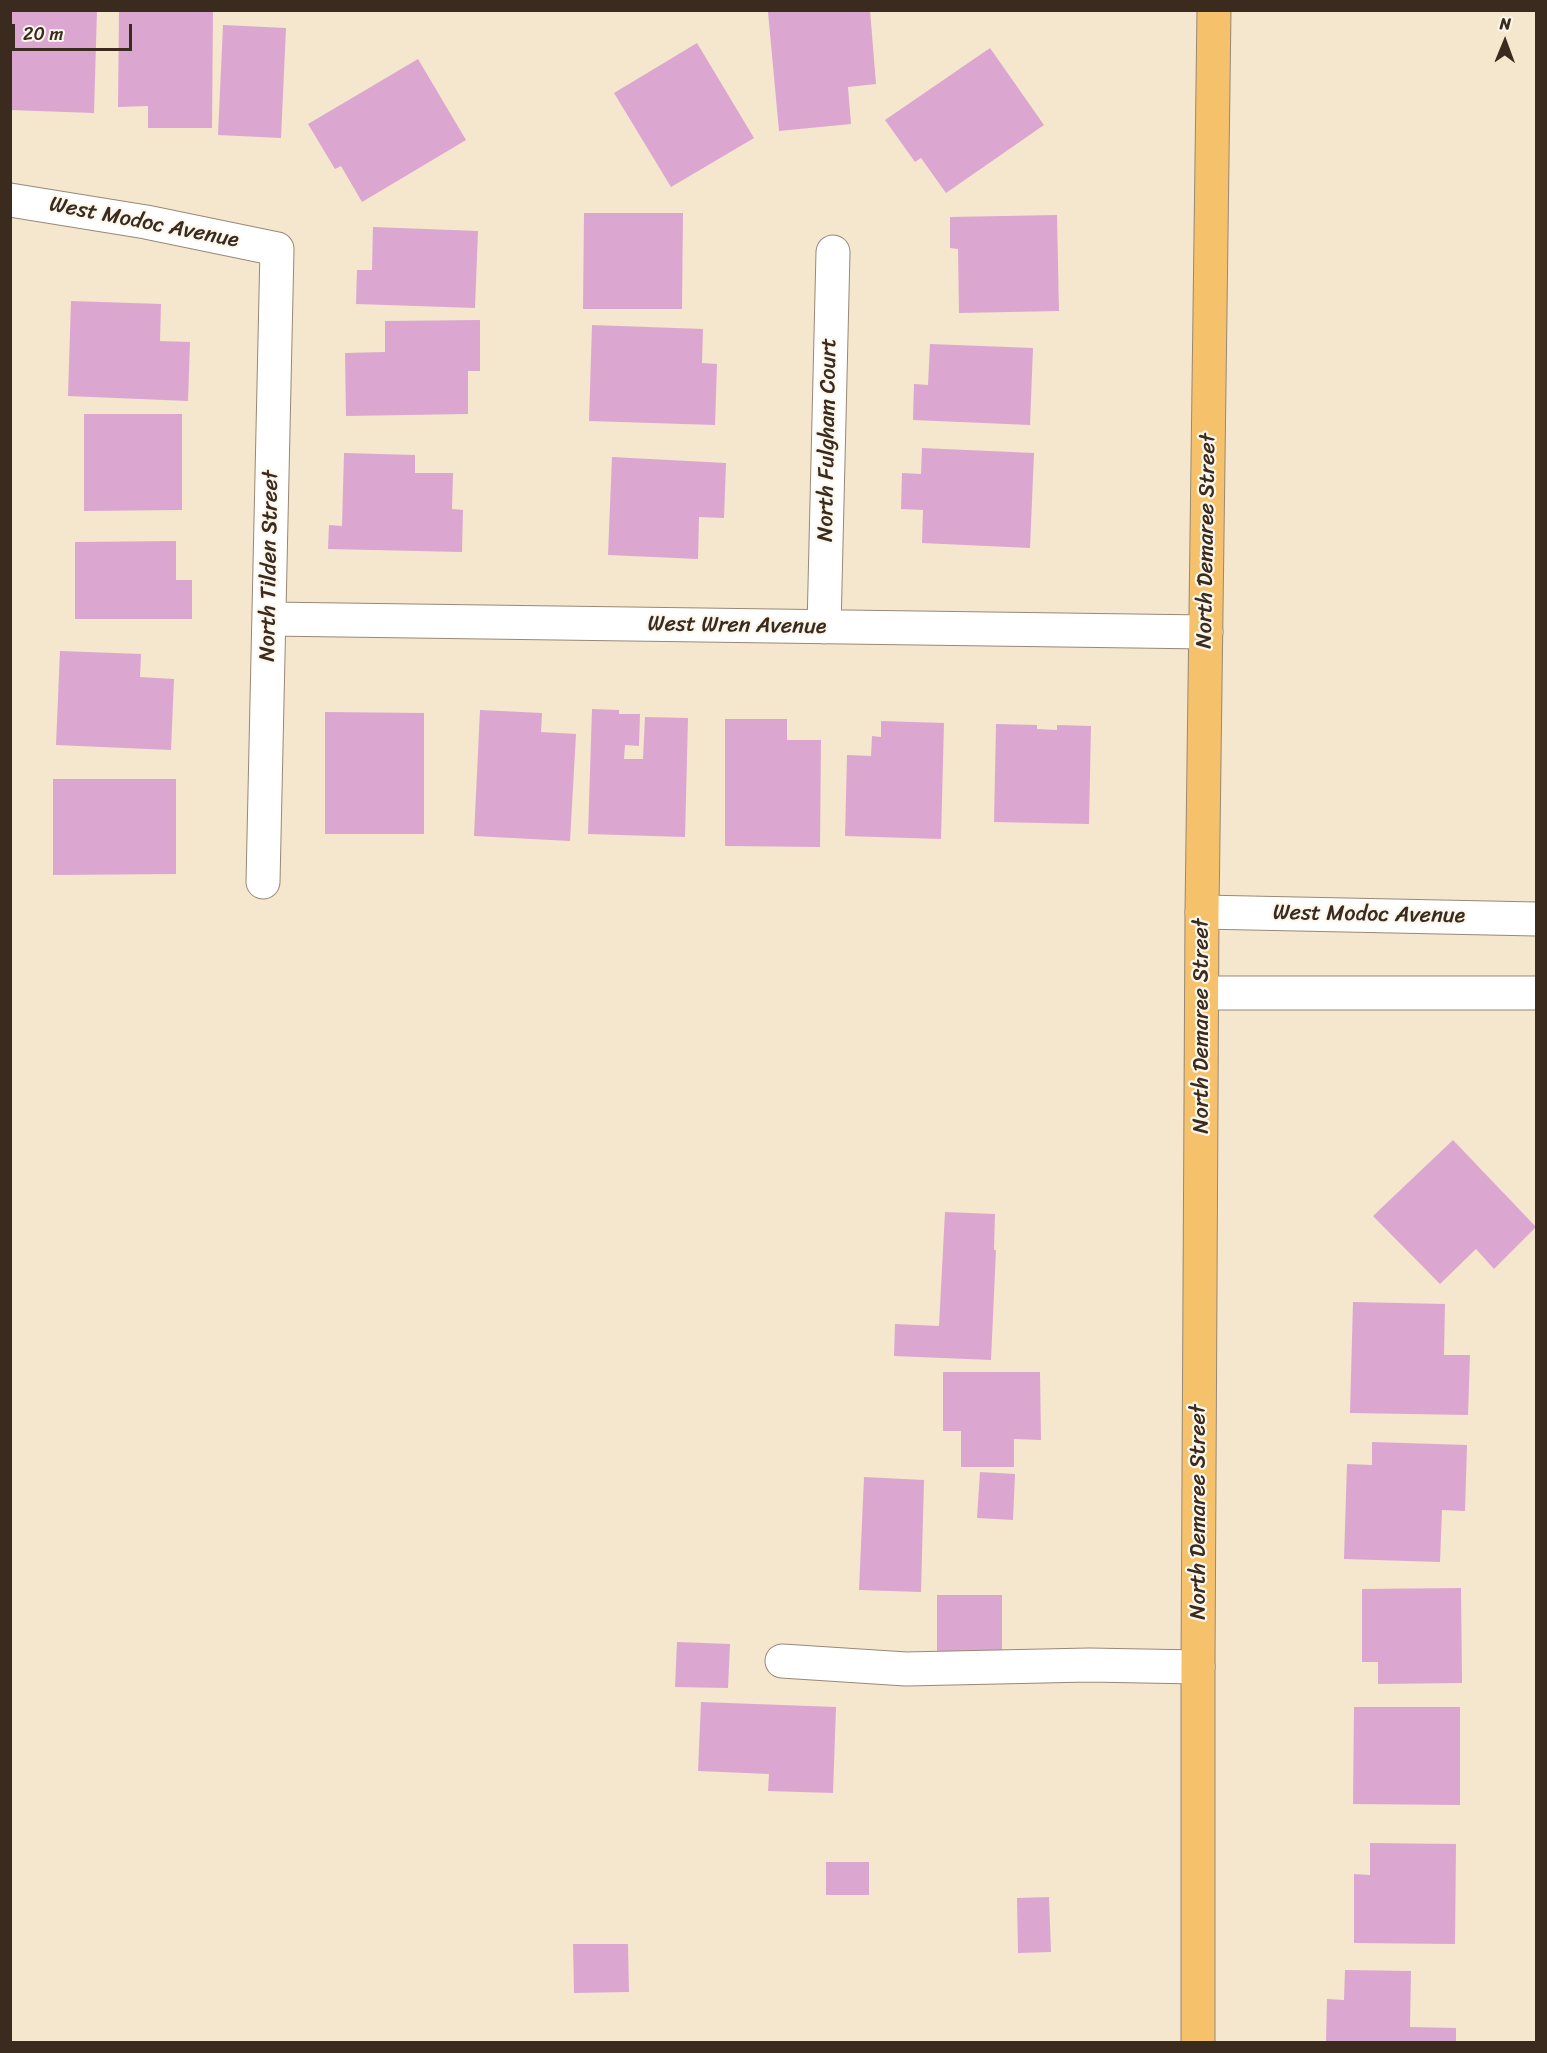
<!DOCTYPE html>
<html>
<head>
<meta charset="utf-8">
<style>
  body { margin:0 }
  #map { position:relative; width:1547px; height:2053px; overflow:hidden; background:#f5e6ce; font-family:Sriracha,sans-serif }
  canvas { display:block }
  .frame { position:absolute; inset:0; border:12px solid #3b2a1e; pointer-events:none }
  .north { position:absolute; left:1475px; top:12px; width:60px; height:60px; -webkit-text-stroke:4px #fbf7ec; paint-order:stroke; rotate:1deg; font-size:16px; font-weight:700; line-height:24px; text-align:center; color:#3b2a1e }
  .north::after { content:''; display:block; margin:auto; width:21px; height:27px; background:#3b2a1e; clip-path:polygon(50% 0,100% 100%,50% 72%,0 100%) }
  .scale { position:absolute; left:12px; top:24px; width:120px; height:27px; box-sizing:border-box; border:3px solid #3b2a1e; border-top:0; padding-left:8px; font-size:18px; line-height:21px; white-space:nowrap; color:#3b2a1e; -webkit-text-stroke:4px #fbf7ec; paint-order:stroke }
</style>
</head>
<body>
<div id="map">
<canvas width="1547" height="2053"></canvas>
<div class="frame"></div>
<div class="north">N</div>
<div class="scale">20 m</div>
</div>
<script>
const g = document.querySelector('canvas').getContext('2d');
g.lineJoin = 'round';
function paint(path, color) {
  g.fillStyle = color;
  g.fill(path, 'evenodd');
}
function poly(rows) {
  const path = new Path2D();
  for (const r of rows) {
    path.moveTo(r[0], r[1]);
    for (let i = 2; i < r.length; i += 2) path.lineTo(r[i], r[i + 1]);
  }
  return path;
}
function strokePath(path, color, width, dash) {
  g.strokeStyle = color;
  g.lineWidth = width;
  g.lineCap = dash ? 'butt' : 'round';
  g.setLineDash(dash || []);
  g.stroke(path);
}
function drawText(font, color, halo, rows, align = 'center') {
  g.font = font + ' Sriracha,sans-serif';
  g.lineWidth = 4.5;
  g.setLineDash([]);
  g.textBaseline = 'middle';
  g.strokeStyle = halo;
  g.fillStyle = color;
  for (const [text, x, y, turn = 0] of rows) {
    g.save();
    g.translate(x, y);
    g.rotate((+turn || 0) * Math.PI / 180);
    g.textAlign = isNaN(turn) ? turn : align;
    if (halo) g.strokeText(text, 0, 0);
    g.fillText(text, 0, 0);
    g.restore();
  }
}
const building = poly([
  [10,10,97,10,94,113,10,110],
  [119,10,213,10,212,128,148,128,148,106,118,107],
  [782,10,870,10,876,84,848,87,851,124,779,131,768,12],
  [223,25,286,28,281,138,218,135],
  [697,43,754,138,671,187,614,93],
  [990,48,1044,125,946,193,921,158,915,162,885,120],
  [418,59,466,140,362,202,341,166,335,169,308,124],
  [584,213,683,213,682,309,583,309],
  [1057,215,1059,311,959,313,958,249,950,248,950,217],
  [373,227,478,231,475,308,356,304,357,270,372,270],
  [71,301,161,304,160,341,190,342,188,401,68,396],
  [480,320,480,371,468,371,468,414,346,416,345,353,385,352,385,321],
  [592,325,703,329,702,363,717,364,715,425,589,421],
  [930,344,1033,348,1030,425,913,420,914,384,928,385],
  [84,414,182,414,182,510,84,511],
  [922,448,1034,453,1030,548,922,543,923,510,901,509,902,473,921,474],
  [344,453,415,455,415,473,453,473,452,509,463,510,462,552,328,549,329,525,342,526],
  [612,457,726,463,724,518,699,517,698,559,608,555],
  [176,541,176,580,192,580,192,619,75,619,75,542],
  [60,651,141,654,140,677,174,679,171,750,56,745],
  [592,709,619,710,619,714,640,714,639,746,625,745,624,759,643,759,645,717,688,718,685,837,588,834],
  [480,710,542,713,541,732,576,734,570,841,474,836],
  [325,712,424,713,424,834,325,834],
  [725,719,787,719,787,740,821,740,820,847,725,846],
  [881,721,944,723,941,839,845,836,847,755,871,756,872,736,881,737],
  [996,724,1037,725,1037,729,1057,730,1057,725,1091,726,1089,824,994,822],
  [53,779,176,779,176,874,53,875],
  [1453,1140,1536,1227,1494,1269,1476,1249,1440,1284,1373,1216],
  [945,1212,995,1214,994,1250,996,1250,991,1360,894,1356,895,1324,939,1326],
  [1353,1302,1445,1304,1444,1355,1470,1355,1468,1415,1350,1413],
  [943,1372,1040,1372,1041,1440,1014,1439,1014,1467,961,1467,961,1431,943,1431],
  [1372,1442,1467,1445,1465,1511,1442,1510,1440,1562,1344,1559,1347,1464,1372,1465],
  [980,1472,1015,1474,1013,1520,977,1518],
  [864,1477,924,1480,921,1592,859,1590],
  [1461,1588,1462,1683,1378,1684,1378,1662,1362,1662,1362,1589],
  [937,1595,1002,1595,1002,1653,937,1653],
  [677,1642,730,1644,728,1688,675,1687],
  [701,1702,836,1707,833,1793,768,1791,769,1774,698,1771],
  [1354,1707,1460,1707,1460,1805,1353,1804],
  [1370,1843,1456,1844,1455,1944,1354,1943,1354,1874,1370,1875],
  [826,1862,869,1862,869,1895,826,1895],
  [1049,1897,1051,1952,1018,1953,1017,1898],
  [573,1944,628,1944,629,1992,574,1993],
  [1345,1970,1411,1971,1410,2027,1456,2028,1456,2042,1326,2042,1327,1999,1344,2000]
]);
const minor = poly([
  [10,200,146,222,277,249,263,882],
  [269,619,1206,632],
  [824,627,833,252],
  [1202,912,1536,919],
  [1202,993,1536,993],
  [782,1661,906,1669,1089,1665,1198,1667]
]);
const major = poly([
  [1198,2042,1198,1667,1202,912,1214,10]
]);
const streetNames = [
  ["West Modoc Avenue",144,223,11],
  ["North Fulgham Court",828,440,-89],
  ["North Demaree Street",1207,541,-89],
  ["North Tilden Street",270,566,-89],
  ["West Wren Avenue",737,626,1],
  ["West Modoc Avenue",1369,915,1],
  ["North Demaree Street",1202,1026,-90],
  ["North Demaree Street",1199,1512,-90]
];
paint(building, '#dba7d0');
strokePath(minor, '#988876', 35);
strokePath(major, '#988876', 35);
strokePath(minor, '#fff', 33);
strokePath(major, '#f5c16b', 33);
drawText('22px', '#3b2a1e', '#fbf7ec', streetNames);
</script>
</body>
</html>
